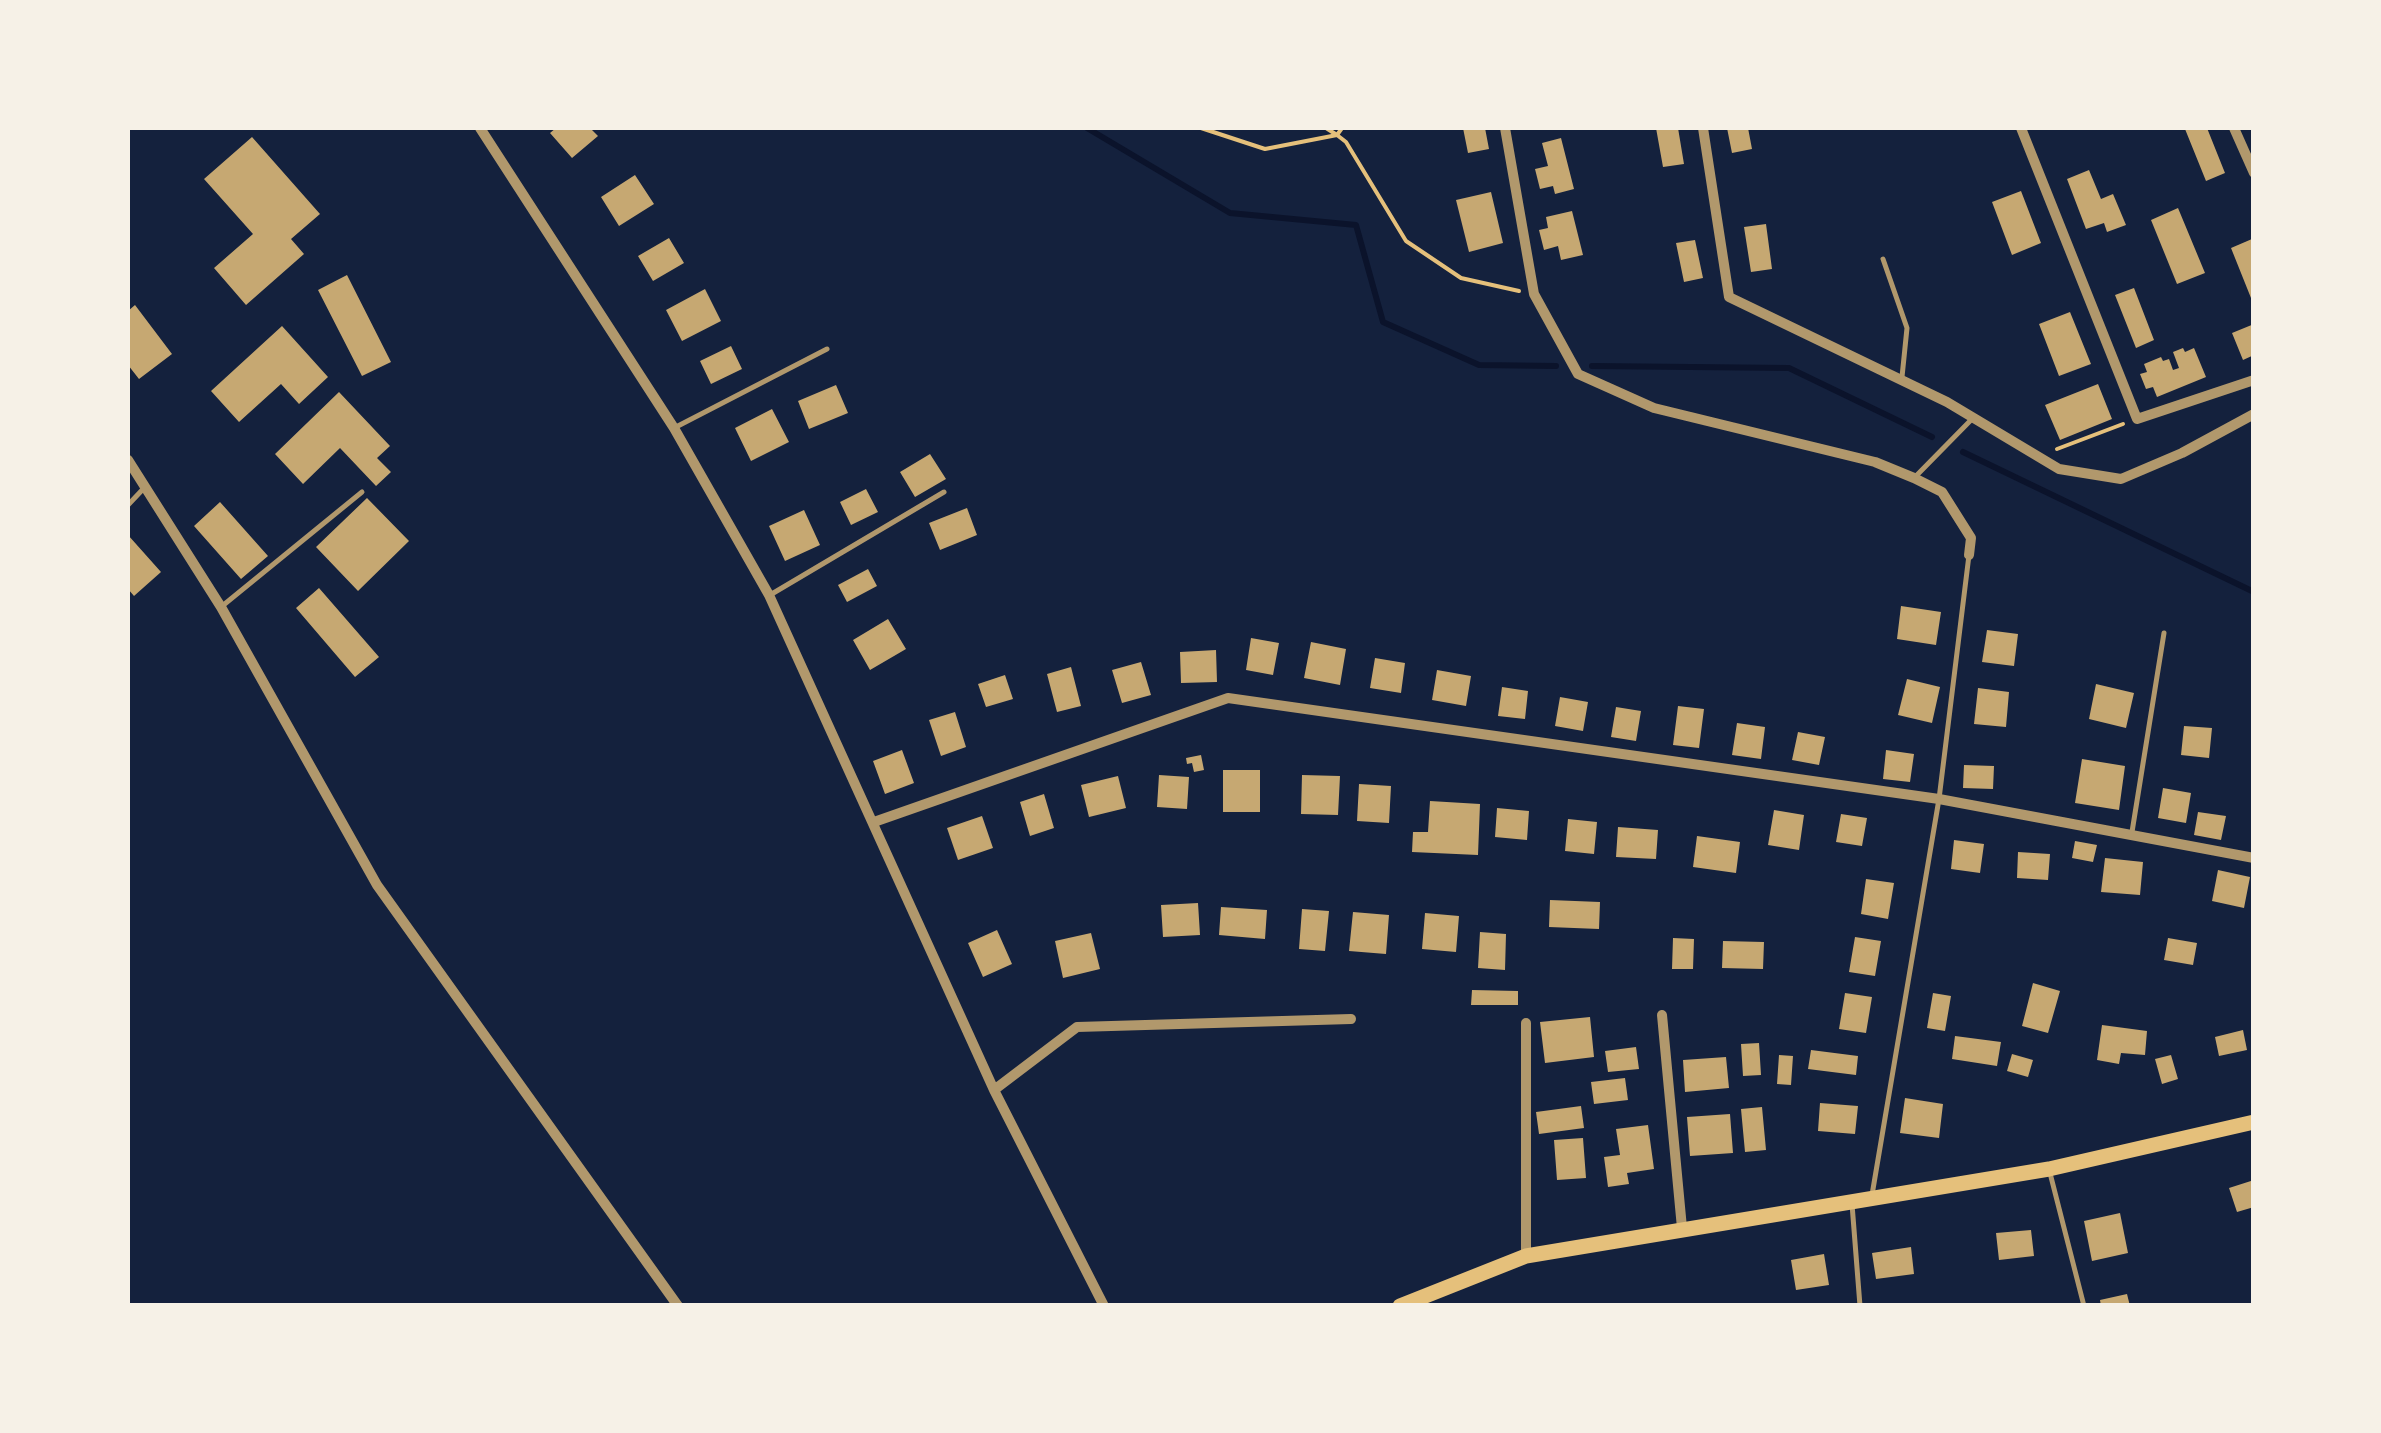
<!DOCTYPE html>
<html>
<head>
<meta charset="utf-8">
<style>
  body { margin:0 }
  #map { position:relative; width:2381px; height:1433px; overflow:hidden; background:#14213d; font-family:Arial,sans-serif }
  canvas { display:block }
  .frame { position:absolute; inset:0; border:130px solid #f6f1e7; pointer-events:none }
</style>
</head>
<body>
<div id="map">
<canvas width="2381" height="1433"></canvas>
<div class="frame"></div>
</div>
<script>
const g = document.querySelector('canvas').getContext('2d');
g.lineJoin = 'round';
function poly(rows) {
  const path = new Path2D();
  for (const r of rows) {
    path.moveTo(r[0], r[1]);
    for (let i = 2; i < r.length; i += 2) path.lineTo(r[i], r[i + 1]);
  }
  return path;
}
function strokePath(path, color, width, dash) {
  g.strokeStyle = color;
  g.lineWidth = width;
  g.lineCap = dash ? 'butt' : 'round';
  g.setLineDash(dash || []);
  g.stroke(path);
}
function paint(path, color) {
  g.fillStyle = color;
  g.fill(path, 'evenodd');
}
const stream = poly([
  [1087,128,1230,213,1356,225,1383,322,1479,365,1556,366],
  [1592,366,1789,368,1932,437],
  [1963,452,2254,592]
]);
const building = poly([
  [556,128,590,128,598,136,572,158,550,133],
  [1463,128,1485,128,1489,149,1468,153],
  [1656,128,1678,128,1684,164,1663,167],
  [1727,128,1748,128,1752,149,1732,153],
  [2207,128,2225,173,2206,181,2185,129],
  [252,137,320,214,291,239,304,254,246,305,214,268,253,234,204,179],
  [1561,138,1574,189,1555,194,1553,186,1540,189,1535,169,1548,166,1542,143],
  [2089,170,2101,199,2113,194,2126,225,2107,232,2104,223,2086,229,2067,179],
  [635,175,654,204,619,226,601,197],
  [2021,191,2041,243,2012,255,1992,202],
  [1491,192,1503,243,1469,252,1456,200],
  [2178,208,2205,273,2177,284,2151,220],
  [1572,211,1583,255,1561,260,1558,246,1544,250,1539,230,1548,228,1546,217],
  [1766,224,1772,269,1751,272,1744,227],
  [669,238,684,263,653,281,638,256],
  [2252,239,2254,244,2253,303,2231,248],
  [1695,240,1703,278,1684,282,1676,243],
  [347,275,391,362,362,376,318,290],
  [2134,288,2154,340,2136,348,2115,295],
  [705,289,721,321,682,341,666,310],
  [135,305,172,354,139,379,128,365,128,311],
  [2070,312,2091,364,2059,376,2039,324],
  [2254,324,2254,355,2243,360,2232,333],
  [282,326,328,377,299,404,281,384,239,422,211,391],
  [731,346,742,369,711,384,700,361],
  [2183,348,2185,352,2194,348,2206,377,2157,397,2153,387,2146,389,2140,374,2147,372,2144,364,2161,357,2163,361,2169,359,2173,370,2179,368,2173,352],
  [2098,384,2112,419,2060,440,2045,405],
  [836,385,848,413,809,429,798,401],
  [339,392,390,446,377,458,391,472,376,486,340,448,303,484,275,454],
  [772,409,789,442,751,461,735,428],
  [930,454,946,479,915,497,900,472],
  [866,489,878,512,851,525,840,502],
  [367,498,409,541,358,591,316,547],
  [220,502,268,556,241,579,194,526],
  [967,508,977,535,940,550,929,523],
  [804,510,820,545,785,561,769,526],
  [128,535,161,572,134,596,128,589],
  [868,569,877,586,847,602,838,585],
  [319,588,379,657,355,677,296,608],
  [1901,606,1941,612,1936,645,1897,639],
  [888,619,906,649,870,670,853,640],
  [1987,630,2018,634,2014,666,1982,662],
  [1251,638,1279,643,1273,675,1246,670],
  [1311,642,1346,649,1340,685,1304,678],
  [1216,650,1217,682,1181,683,1180,652],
  [1375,658,1405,663,1401,693,1370,688],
  [1141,662,1151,695,1122,703,1112,670],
  [1071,667,1081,706,1057,712,1047,674],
  [1437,670,1471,676,1466,706,1432,700],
  [1005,675,1013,699,986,707,978,684],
  [1907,679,1940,687,1932,723,1898,715],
  [2096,684,2134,693,2126,728,2089,719],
  [1502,687,1528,691,1525,719,1498,716],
  [1978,688,2009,692,2006,727,1974,724],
  [1560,697,1588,702,1583,731,1555,726],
  [1678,706,1704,709,1699,748,1673,745],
  [1616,707,1641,711,1636,741,1611,737],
  [955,712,966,747,941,756,929,720],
  [1737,723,1765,727,1761,759,1732,755],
  [2184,726,2212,728,2209,758,2181,755],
  [1798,732,1825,737,1819,765,1792,760],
  [902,750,914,783,885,794,873,761],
  [1886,750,1914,754,1910,782,1883,779],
  [1201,755,1204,770,1194,772,1192,763,1187,764,1186,758],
  [2082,759,2125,766,2119,810,2075,803],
  [1964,765,1994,766,1993,789,1963,788],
  [1223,770,1260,770,1260,812,1223,812],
  [1159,775,1189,777,1187,809,1157,807],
  [1302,775,1340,776,1338,815,1301,814],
  [1118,776,1126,808,1089,817,1081,785],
  [1359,784,1391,786,1389,823,1357,821],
  [2163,788,2191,793,2186,823,2158,818],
  [1044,794,1054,828,1030,836,1020,802],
  [1430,801,1480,804,1478,855,1412,852,1413,832,1428,832],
  [1497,808,1529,811,1527,840,1495,837],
  [1774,810,1804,815,1799,850,1768,845],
  [2198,812,2226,816,2221,840,2194,835],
  [1841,814,1867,818,1862,846,1836,842],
  [982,816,993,848,958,860,947,828],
  [1568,819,1597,822,1594,854,1565,851],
  [1618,827,1658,830,1656,859,1616,857],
  [1697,836,1740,842,1736,873,1693,867],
  [1954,840,1984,844,1980,873,1951,869],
  [2075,841,2097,845,2093,862,2072,858],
  [2018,852,2050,854,2048,880,2017,878],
  [2105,858,2143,862,2140,895,2101,892],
  [2218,870,2250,877,2244,908,2212,901],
  [1866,879,1894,883,1888,919,1861,914],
  [1550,900,1600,902,1599,929,1549,927],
  [1198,903,1200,935,1163,937,1161,905],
  [1221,907,1267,910,1265,939,1219,935],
  [1302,909,1329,911,1325,951,1299,949],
  [1353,912,1389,915,1386,954,1349,951],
  [1425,913,1459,916,1456,952,1422,949],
  [997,930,1012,964,983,977,968,943],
  [1480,932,1506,934,1505,970,1478,968],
  [1091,933,1100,969,1063,978,1055,941],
  [1855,937,1881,941,1875,976,1849,972],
  [1673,938,1694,939,1693,969,1672,969],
  [2168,938,2197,943,2193,965,2164,960],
  [1723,941,1764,942,1763,969,1722,968],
  [2033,983,2060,991,2048,1033,2022,1026],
  [1472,990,1518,991,1518,1005,1471,1005],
  [1845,993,1872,997,1866,1033,1839,1029],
  [1933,993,1951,996,1945,1031,1927,1028],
  [1590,1017,1594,1057,1545,1063,1540,1022],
  [2102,1025,2147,1031,2145,1055,2121,1053,2119,1064,2097,1060],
  [2243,1030,2247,1050,2219,1056,2215,1037],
  [1955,1036,2001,1042,1997,1066,1952,1059],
  [1759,1043,1761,1075,1743,1076,1741,1044],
  [1636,1047,1639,1069,1608,1072,1605,1051],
  [1811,1050,1858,1056,1856,1075,1808,1069],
  [2012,1054,2033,1060,2028,1077,2007,1071],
  [1779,1055,1793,1056,1791,1085,1777,1084],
  [2171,1055,2178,1079,2162,1084,2155,1059],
  [1726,1057,1729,1088,1685,1092,1683,1060],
  [1625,1078,1628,1100,1594,1104,1591,1082],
  [1905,1098,1943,1104,1939,1138,1900,1133],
  [1820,1103,1858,1106,1855,1134,1818,1131],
  [1581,1106,1584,1128,1539,1134,1536,1112],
  [1762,1107,1766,1150,1745,1152,1741,1109],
  [1730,1114,1733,1153,1690,1156,1687,1117],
  [1648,1125,1654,1169,1627,1173,1629,1184,1608,1187,1604,1157,1620,1155,1616,1129],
  [1583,1138,1586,1178,1557,1180,1554,1140],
  [2254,1180,2254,1207,2237,1212,2229,1188],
  [2120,1213,2128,1253,2092,1261,2084,1221],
  [2031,1230,2034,1256,1999,1260,1996,1233],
  [1911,1247,1914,1274,1876,1279,1872,1253],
  [1824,1254,1829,1285,1796,1290,1791,1260],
  [2127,1294,2130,1306,2101,1306,2100,1300]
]);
const path = poly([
  [1201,128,1265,149,1337,135,1346,142,1406,241,1461,278,1519,291],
  [1326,128,1337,135,1342,128],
  [2057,449,2123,424]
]);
const service = poly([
  [1883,259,1907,328,1902,377],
  [674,428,827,349],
  [1916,476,1971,420],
  [128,505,145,487],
  [770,595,944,492],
  [221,607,362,492],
  [2132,832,2164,633],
  [2050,1173,2084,1306],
  [1872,1195,1939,799,1969,555],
  [1852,1204,1860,1306]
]);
const minor = poly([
  [480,128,674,428,769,595,994,1090,1104,1306],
  [1505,128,1534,294,1578,374,1654,408,1875,462,1914,478,1942,492,1971,538,1969,555],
  [1703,128,1729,297,1947,402,2059,469,2121,479,2182,453,2254,414],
  [2021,128,2137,419,2254,380],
  [2234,128,2254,173],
  [128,460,221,607,377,885,678,1306],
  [874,822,1228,698,1939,799,2254,858],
  [1662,1015,1682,1228],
  [1526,1023,1526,1256],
  [994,1090,1077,1027,1351,1019]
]);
const secondary = poly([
  [1400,1306,1526,1256,2049,1169,2254,1122]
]);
strokePath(stream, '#0b132b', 6);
paint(building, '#c6a872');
strokePath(path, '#e5c07b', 4);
strokePath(service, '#b1986c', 5);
strokePath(minor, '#b1986c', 10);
strokePath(secondary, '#e5c07b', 15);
</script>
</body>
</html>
